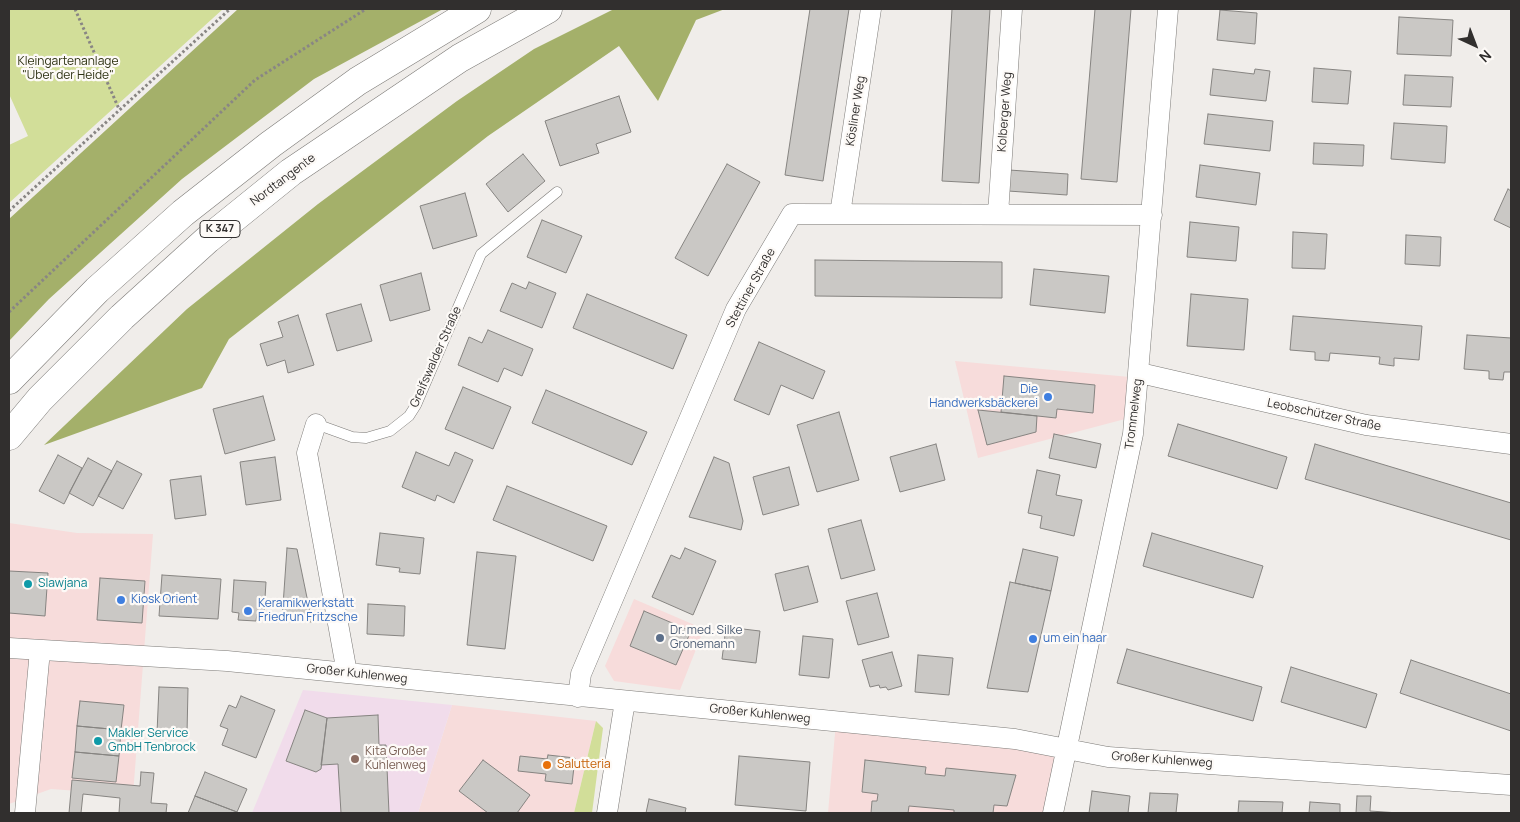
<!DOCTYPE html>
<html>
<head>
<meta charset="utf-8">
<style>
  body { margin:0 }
  #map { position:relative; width:1520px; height:822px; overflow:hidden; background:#f0edea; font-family:Manrope,sans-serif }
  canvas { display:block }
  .frame { position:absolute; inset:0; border:10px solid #312f2e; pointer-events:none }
  .north { position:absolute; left:1450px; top:20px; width:50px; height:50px; -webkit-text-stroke:4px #fdfaf7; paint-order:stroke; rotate:137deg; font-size:14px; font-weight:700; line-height:20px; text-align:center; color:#312f2e }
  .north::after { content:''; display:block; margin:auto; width:18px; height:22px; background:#312f2e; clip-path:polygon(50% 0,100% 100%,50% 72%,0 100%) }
</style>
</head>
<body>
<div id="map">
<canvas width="1520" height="822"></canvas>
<div class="frame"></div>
<div class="north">N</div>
</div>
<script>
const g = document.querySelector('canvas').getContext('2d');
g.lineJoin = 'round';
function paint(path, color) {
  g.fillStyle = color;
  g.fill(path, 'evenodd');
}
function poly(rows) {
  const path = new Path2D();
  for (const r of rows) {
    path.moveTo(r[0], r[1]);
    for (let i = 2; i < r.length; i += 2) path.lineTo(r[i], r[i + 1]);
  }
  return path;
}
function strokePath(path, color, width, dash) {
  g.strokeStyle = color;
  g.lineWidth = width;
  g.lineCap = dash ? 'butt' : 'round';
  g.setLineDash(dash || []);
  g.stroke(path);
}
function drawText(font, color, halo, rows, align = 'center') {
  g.font = font + ' Manrope,sans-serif';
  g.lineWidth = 4.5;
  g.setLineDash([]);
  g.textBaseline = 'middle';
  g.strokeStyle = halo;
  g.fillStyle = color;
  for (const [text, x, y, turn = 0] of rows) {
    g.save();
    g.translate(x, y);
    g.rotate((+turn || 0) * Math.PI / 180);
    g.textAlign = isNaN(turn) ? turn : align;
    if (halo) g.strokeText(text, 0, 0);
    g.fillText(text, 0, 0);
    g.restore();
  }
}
const commercial = poly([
  [955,361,1130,377,1125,419,978,458],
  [9,523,77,533,153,534,133,795,51,789,9,804],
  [634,599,704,629,680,690,614,681,605,666],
  [452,705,596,721,574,813,418,813],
  [836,722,1067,749,1053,813,828,813]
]);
const education = poly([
  [303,690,452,705,418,813,252,813]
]);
const green = poly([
  [9,9,223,9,9,203,9,145,28,136,9,94],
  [596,721,603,728,592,813,574,813]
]);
const forest = poly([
  [238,9,443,9,314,79,182,179,49,299,9,341,9,219],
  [614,9,725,9,696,20,658,101,619,46,488,136,229,339,202,388,44,445,187,309,318,204,457,101,534,49]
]);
const building = poly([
  [810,9,849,9,823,181,785,175,810,9],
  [952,9,990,9,979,183,942,181,952,9],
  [1095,9,1131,9,1117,182,1081,179,1095,9],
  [1220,10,1257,13,1255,44,1217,40,1220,10],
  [1399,17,1453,20,1451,56,1397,54,1399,17],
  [1314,68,1351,71,1348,104,1312,102,1314,68],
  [1213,69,1254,74,1255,69,1270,71,1266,101,1210,95,1213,69],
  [1405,75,1453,77,1451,107,1403,105,1405,75],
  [619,96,631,132,596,144,599,153,560,166,545,121,619,96],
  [1208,114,1273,121,1270,151,1204,144,1208,114],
  [1394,123,1447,126,1445,163,1391,159,1394,123],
  [1314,143,1364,145,1363,166,1313,164,1314,143],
  [523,154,545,181,508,212,486,184,523,154],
  [727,164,760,182,708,276,675,258,727,164],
  [1200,165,1260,173,1256,205,1196,197,1200,165],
  [1009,170,1068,174,1067,195,1008,191,1009,170],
  [1508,189,1511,191,1511,228,1494,220,1508,189],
  [465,193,477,236,433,249,420,206,465,193],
  [542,220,582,236,566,273,527,257,542,220],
  [1190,222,1239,227,1236,261,1187,257,1190,222],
  [1293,232,1327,234,1325,269,1292,268,1293,232],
  [1406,235,1441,237,1440,266,1405,264,1406,235],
  [815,260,1002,262,1002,298,815,296,815,260],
  [1034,269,1109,276,1105,313,1030,305,1034,269],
  [421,273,430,310,390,321,380,285,421,273],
  [529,282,556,293,542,328,500,311,512,283,526,289,529,282],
  [587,294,687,335,673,369,573,328,587,294],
  [1191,294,1248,299,1244,350,1187,346,1191,294],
  [361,304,372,341,337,351,326,314,361,304],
  [298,315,314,365,288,373,285,360,267,366,260,344,283,337,278,322,298,315],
  [1293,316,1422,326,1419,360,1394,358,1394,366,1379,364,1380,357,1330,353,1329,361,1315,360,1315,352,1290,350,1293,316],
  [488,330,533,349,522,376,504,368,498,382,458,365,469,337,482,343,488,330],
  [1467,335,1511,338,1511,372,1504,372,1503,380,1489,379,1489,371,1464,369,1467,335],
  [759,342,825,371,813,399,781,385,769,415,734,400,759,342],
  [1004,376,1095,385,1093,413,1057,409,1056,418,1001,412,1004,376],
  [463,387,511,407,493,449,445,429,463,387],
  [546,390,647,432,632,465,532,423,546,390],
  [263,396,275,440,225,454,213,409,263,396],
  [978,410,1037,416,1036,432,987,445,978,410],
  [839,412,859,480,817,492,797,425,839,412],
  [1178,424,1287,457,1277,489,1168,456,1178,424],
  [1054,434,1101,444,1096,468,1049,458,1054,434],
  [936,444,945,480,900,492,890,457,936,444],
  [1315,444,1511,503,1511,540,1305,479,1315,444],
  [416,452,449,466,455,452,473,460,454,503,437,495,435,501,402,487,416,452],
  [58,455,82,468,64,504,39,491,58,455],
  [275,457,281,500,246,505,240,462,275,457],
  [714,457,729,463,743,521,741,530,689,517,714,457],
  [88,458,112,471,93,506,69,493,88,458],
  [117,461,142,474,123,509,98,496,117,461],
  [789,467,799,505,763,515,753,477,789,467],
  [1037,470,1060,475,1056,495,1082,500,1074,536,1040,528,1042,516,1028,513,1037,470],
  [201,476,206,515,175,519,170,480,201,476],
  [507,486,607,526,593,561,493,520,507,486],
  [861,520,875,570,841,579,828,529,861,520],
  [380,533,424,538,420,574,399,572,400,568,376,565,380,533],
  [1152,533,1263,566,1253,598,1143,566,1152,533],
  [287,548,297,549,312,622,282,620,287,548],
  [685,548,716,561,693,615,652,597,671,555,680,559,685,548],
  [1023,549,1058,557,1051,591,1015,583,1023,549],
  [477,552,516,556,505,649,467,645,477,552],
  [808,566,818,602,784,611,775,574,808,566],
  [9,571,48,573,45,616,9,613,9,571],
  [162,575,221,579,218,619,159,616,162,575],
  [100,578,145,581,142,623,97,620,100,578],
  [234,580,266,582,264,614,257,614,256,621,238,620,239,613,232,612,234,580],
  [1010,582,1051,591,1028,692,987,688,1010,582],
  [877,593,889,637,858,645,846,601,877,593],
  [368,604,405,606,404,636,367,634,368,604],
  [644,611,691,631,676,665,630,646,644,611],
  [726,627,760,631,756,663,722,659,726,627],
  [803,636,833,639,829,678,799,675,803,636],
  [1127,649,1262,687,1253,721,1117,683,1127,649],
  [892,652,902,686,888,690,886,687,880,688,879,685,870,687,862,660,892,652],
  [918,655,953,658,949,695,915,692,918,655],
  [1411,660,1511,694,1511,731,1400,693,1411,660],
  [1291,667,1377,694,1366,728,1281,702,1291,667],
  [159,687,188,688,187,734,157,733,159,687],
  [241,696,275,710,256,758,222,745,228,729,220,726,229,705,236,708,241,696],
  [80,701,124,705,121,730,77,726,80,701],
  [305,710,327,718,321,769,316,772,286,761,305,710],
  [378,715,379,745,386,745,389,813,341,813,338,764,321,765,327,718,378,715],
  [77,726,121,730,119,756,75,752,77,726],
  [75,752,119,756,116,782,72,778,75,752],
  [548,755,575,758,572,784,545,781,546,774,518,771,520,756,547,759,548,755],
  [739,756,810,762,806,811,735,805,739,756],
  [483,760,530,795,517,813,488,813,459,791,483,760],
  [865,760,926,767,925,774,945,776,946,768,1016,775,1007,806,994,805,993,813,954,813,954,810,909,806,908,813,871,813,872,801,877,801,878,794,862,792,865,760],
  [141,772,154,773,151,803,167,804,166,813,119,813,120,798,83,794,81,813,69,813,72,780,140,786,141,772],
  [205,772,247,789,237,812,195,796,205,772],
  [1092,791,1130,796,1128,813,1089,813,1092,791],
  [1150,793,1178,794,1176,813,1148,813,1150,793],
  [195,796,237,812,237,813,188,813,195,796],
  [1357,796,1371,796,1370,811,1399,813,1356,813,1357,796],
  [649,799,686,808,685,813,646,813,649,799],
  [1239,801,1283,802,1282,813,1238,813,1239,801],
  [1310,802,1340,804,1340,813,1309,813,1310,802]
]);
const path = poly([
  [75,9,119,109],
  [9,211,230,9],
  [9,312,255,80,366,9]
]);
const lane = poly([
  [316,424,352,437,366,438,390,431,409,416,416,405,481,254,557,192]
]);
const street = poly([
  [840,214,871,9],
  [998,214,1012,9],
  [1140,373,1366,425,1511,444],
  [316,424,307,453,347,673],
  [9,648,227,661,347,673,1015,739,1108,757,1511,785],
  [578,697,581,674,736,309,792,214,1152,215],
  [25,813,40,650],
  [607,813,625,701],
  [1053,813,1133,434,1168,9]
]);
const highway = poly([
  [9,380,97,290,183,213,271,144,358,81,477,9],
  [9,436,40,399,122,317,208,239,291,172,460,58,548,9]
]);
const markers = [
  [1048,397,5,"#3f7fe0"],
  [28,584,5,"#0f9aa8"],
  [121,600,5,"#3f7fe0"],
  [248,611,5,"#3f7fe0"],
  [660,638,5,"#5c6f8a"],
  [1033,639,5,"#3f7fe0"],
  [98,741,5,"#0f9aa8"],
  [355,759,5,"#8d6e63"],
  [547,765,5,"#e8710a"]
];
const shields = [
  [220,229,40]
];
const shieldNames = [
  ["K 347",220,229]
];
const parkNames = [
  ["Kleingartenanlage",68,62],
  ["\"Über der Heide\"",68,76]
];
const streetNames = [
  ["Kösliner Weg",856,111,-81],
  ["Kolberger Weg",1005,112,-86],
  ["Nordtangente",283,180,-37],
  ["Stettiner Straße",751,288,-61],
  ["Greifswalder Straße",436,357,-66],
  ["Trommelweg",1134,414,-83],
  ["Leobschützer Straße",1324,415,12],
  ["Großer Kuhlenweg",357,674,6],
  ["Großer Kuhlenweg",760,714,6],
  ["Großer Kuhlenweg",1162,760,4]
];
const shopNames = [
  ["Die",1038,390,"right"],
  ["Handwerksbäckerei",1038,404,"right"],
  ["Kiosk Orient",131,600],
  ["Keramikwerkstatt",258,604],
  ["Friedrun Fritzsche",258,618],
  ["um ein haar",1043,639]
];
const cultureNames = [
  ["Slawjana",38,584],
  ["Makler Service",108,734],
  ["GmbH Tenbrock",108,748]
];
const serviceNames = [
  ["Dr. med. Silke",670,631],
  ["Gronemann",670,645]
];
const educationNames = [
  ["Kita Großer",365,752],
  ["Kuhlenweg",365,766]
];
const foodNames = [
  ["Salutteria",557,765]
];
paint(commercial, '#f7dcdb');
paint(education, '#f1dceb');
paint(green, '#d2de99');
paint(forest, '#a4b06a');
paint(building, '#cac8c5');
strokePath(building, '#868481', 1);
strokePath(lane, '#7c7a77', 11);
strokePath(street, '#7c7a77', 21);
strokePath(highway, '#7c7a77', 29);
strokePath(path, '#898684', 3, [2.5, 2.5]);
strokePath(lane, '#fff', 10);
strokePath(street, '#fff', 20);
strokePath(highway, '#fff', 28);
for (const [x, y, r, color] of markers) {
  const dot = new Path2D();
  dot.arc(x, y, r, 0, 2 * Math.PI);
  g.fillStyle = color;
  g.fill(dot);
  strokePath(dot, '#fdfaf7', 2);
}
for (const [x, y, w] of shields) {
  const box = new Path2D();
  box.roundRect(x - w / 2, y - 8.5, w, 17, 4);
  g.fillStyle = '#fdfaf7';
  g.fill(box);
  strokePath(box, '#312f2e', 1);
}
drawText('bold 11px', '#312f2e', null, shieldNames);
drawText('12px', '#2e3213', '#fdfaf7', parkNames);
drawText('12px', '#312f2e', '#fdfaf7', streetNames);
drawText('12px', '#366cbe', '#fdfaf7', shopNames, 'left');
drawText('12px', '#0d838f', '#fdfaf7', cultureNames, 'left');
drawText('12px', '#4e5e75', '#fdfaf7', serviceNames, 'left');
drawText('12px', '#785e54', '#fdfaf7', educationNames, 'left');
drawText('12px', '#c56008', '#fdfaf7', foodNames, 'left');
</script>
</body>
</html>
